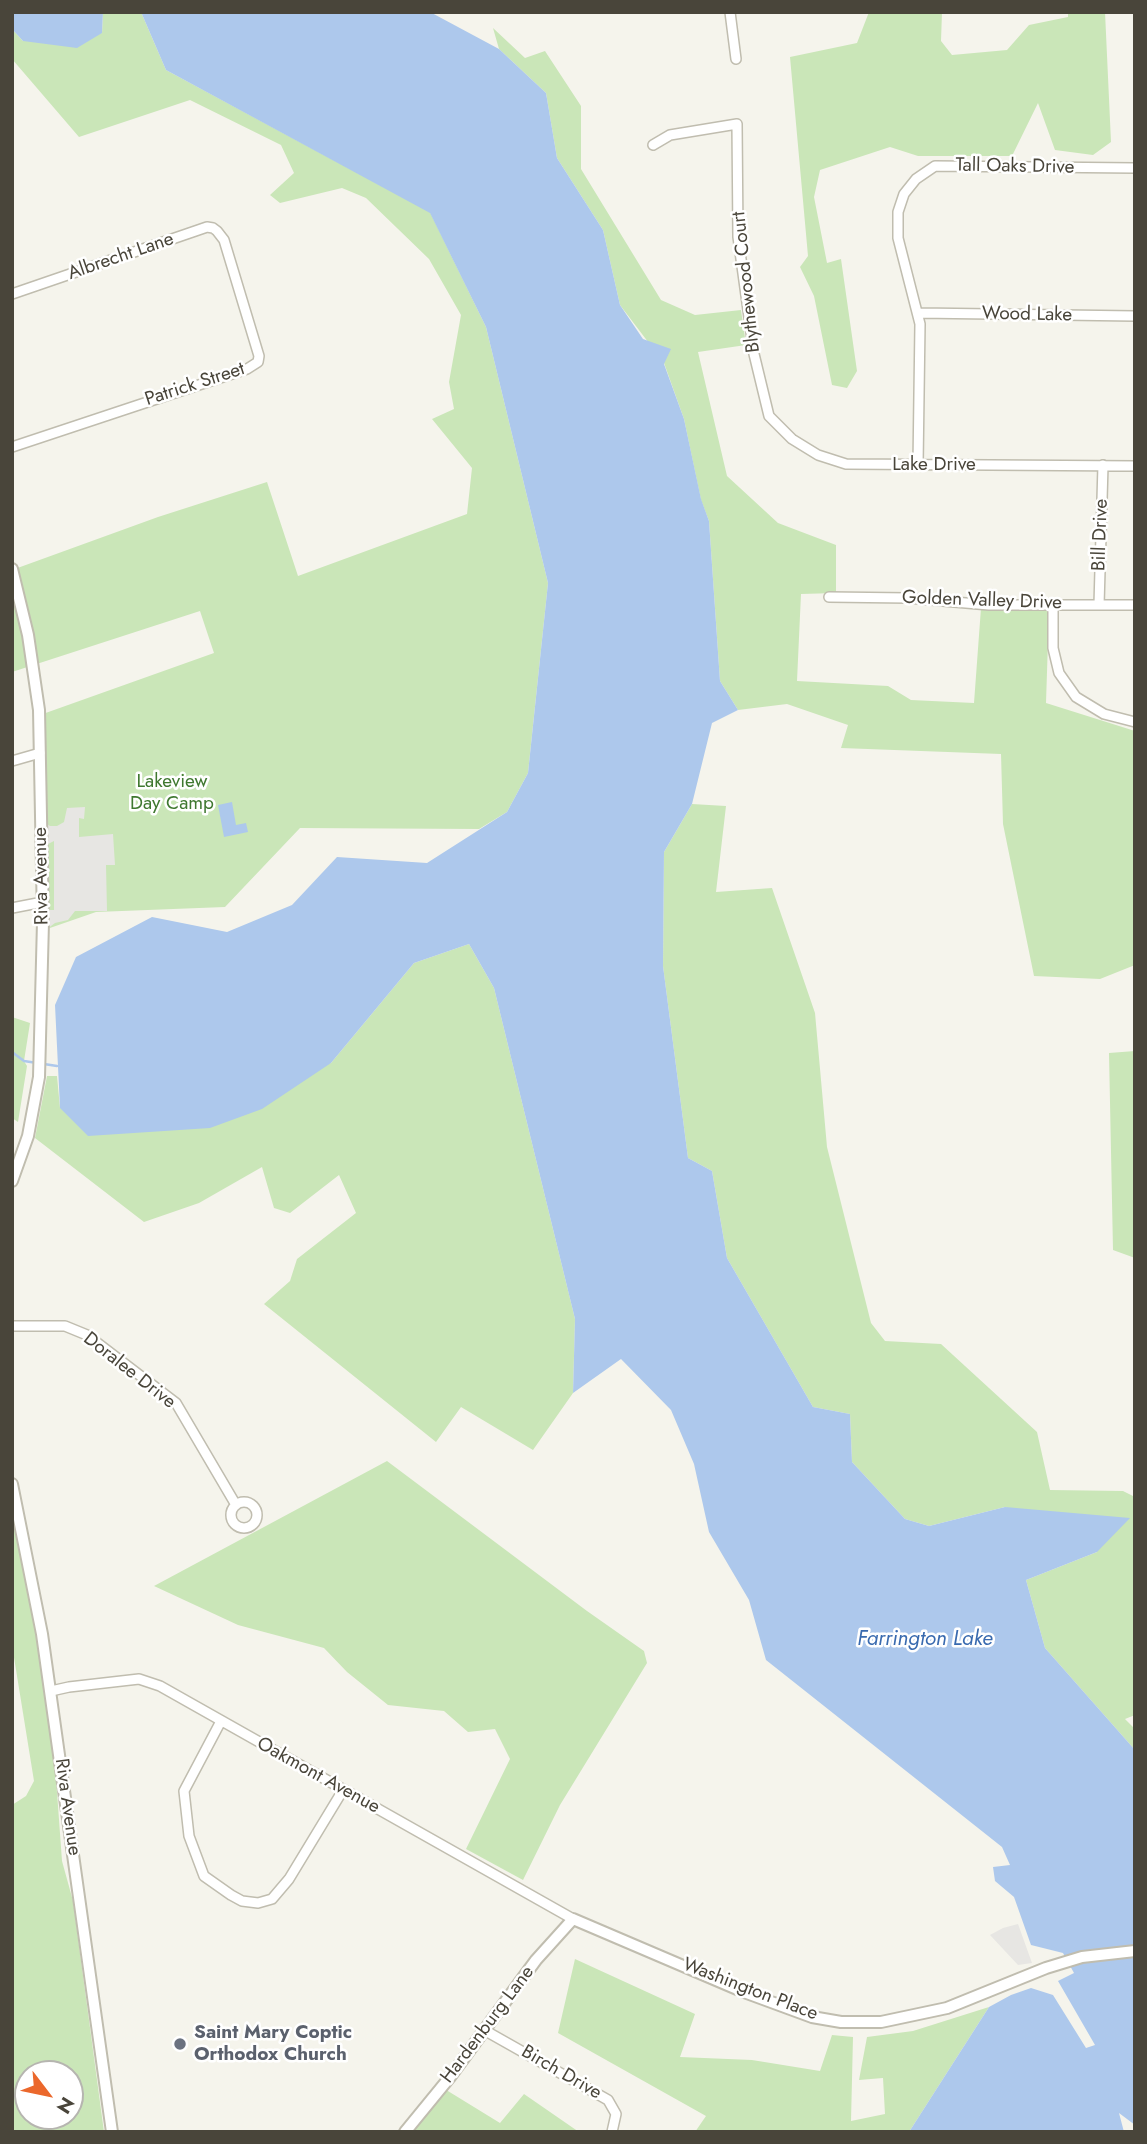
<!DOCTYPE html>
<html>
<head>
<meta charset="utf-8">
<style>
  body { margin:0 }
  #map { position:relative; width:1147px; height:2144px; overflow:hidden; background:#f5f4ec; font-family:Jost,sans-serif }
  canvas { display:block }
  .frame { position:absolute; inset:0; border:14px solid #49453a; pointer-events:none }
  .north { position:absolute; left:14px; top:2060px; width:70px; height:70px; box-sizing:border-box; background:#fff; border:2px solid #b6b5b0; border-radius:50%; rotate:122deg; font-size:19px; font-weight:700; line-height:28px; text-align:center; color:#49453a }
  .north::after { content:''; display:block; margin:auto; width:24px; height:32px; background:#eb682c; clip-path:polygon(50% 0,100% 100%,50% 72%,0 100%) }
</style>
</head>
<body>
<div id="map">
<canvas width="1147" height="2144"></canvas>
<div class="frame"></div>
<div class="north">N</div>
</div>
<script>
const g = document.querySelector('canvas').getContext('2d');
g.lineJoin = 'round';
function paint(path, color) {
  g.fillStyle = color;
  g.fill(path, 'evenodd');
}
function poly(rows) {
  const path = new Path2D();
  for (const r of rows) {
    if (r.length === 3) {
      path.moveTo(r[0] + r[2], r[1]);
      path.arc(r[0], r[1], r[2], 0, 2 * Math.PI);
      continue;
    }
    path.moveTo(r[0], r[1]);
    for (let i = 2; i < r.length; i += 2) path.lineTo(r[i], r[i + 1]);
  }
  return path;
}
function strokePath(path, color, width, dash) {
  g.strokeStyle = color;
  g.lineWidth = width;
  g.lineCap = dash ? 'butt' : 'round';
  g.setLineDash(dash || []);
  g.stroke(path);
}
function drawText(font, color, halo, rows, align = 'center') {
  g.font = font + ' Jost,sans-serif';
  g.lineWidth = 5;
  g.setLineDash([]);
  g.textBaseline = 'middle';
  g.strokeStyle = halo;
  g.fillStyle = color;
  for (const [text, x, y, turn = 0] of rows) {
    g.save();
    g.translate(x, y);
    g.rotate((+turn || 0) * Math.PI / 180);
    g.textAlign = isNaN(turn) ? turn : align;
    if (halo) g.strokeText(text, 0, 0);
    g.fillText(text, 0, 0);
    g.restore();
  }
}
const green = poly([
  [103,12,141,12,166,70,430,212,486,327,548,583,528,773,507,812,479,829,300,828,225,907,96,912,47,929,40,715,214,653,200,611,12,672,12,570,158,517,267,482,298,576,467,514,472,468,432,419,454,409,449,382,461,315,429,259,366,198,342,188,280,203,270,195,294,173,281,145,190,100,79,137,12,59,12,29,23,41,102,33],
  [869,12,942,12,941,41,952,55,1007,50,1029,25,1068,17,1068,12,1105,12,1111,142,1093,155,1055,150,1038,103,1012,156,918,156,890,147,820,170,814,197,827,263,841,259,857,371,847,388,832,385,814,296,800,267,808,256,790,57,857,43],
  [493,28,525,58,545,51,581,106,581,169,661,300,695,315,741,310,746,345,698,352,727,476,778,523,836,545,836,593,801,594,797,681,888,686,911,700,974,703,981,608,1049,610,1046,703,1135,731,1135,965,1100,979,1034,976,1003,824,1001,754,841,748,848,725,787,704,738,710,720,681,709,521,701,500,684,419,664,363,620,305,603,230,557,158,546,93,499,49],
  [692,804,726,806,716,892,772,888,815,1013,827,1147,871,1323,885,1341,941,1344,1037,1432,1050,1490,1123,1491,1135,1497,1135,1715,1125,1719,1135,1729,1135,1750,1045,1648,1026,1580,1097,1552,1005,1507,929,1526,905,1519,852,1462,850,1414,813,1407,727,1258,712,1171,688,1158,663,966,664,852],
  [469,944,494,988,575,1319,573,1393,533,1450,461,1407,436,1442,264,1304,290,1281,297,1259,356,1213,339,1175,290,1213,274,1208,262,1167,199,1203,144,1222,35,1138,47,1076,57,1076,60,1108,331,1063,414,963],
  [12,1017,30,1023,24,1061,27,1066,18,1122,12,1118],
  [1135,1051,1135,1258,1113,1250,1109,1053],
  [387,1461,587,1611,644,1651,647,1663,560,1805,523,1880,466,1849,510,1759,495,1729,468,1732,444,1711,388,1705,347,1672,324,1648,238,1625,154,1586],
  [12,1513,30,1581,53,1737,62,1861,73,1901,104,2132,12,2132,12,1805,26,1796,34,1781,12,1645],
  [28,2074,70,2074,70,2116,28,2116],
  [575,1959,695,2014,680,2057,752,2060,820,2071,832,2035,853,2037,851,2121,885,2114,883,2078,859,2080,867,2037,913,2031,989,2007,909,2132,695,2132,706,2116,558,2033],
  [443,2088,500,2123,524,2094,579,2132,406,2132]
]);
const parking = poly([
  [85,807,84,819,79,818,79,837,113,834,115,865,106,865,107,911,75,911,68,920,55,923,47,929,46,910,54,910,54,841,44,846,43,821,50,826,57,826,64,822,67,808],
  [1018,1924,1032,1963,1018,1965,990,1935,1003,1928]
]);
const water = poly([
  [12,12,103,12,102,33,77,48,23,41,12,29],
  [141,12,430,12,499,49,546,93,557,158,603,230,620,305,643,339,671,349,664,364,684,419,701,499,709,521,720,681,738,710,712,723,692,804,664,852,663,966,688,1158,712,1171,727,1258,813,1407,850,1414,852,1462,905,1519,929,1526,1005,1507,1130,1518,1097,1552,1026,1580,1045,1648,1135,1750,1135,2125,1119,2113,1124,2132,909,2132,989,2007,1011,1995,1031,1988,1053,1995,1086,2048,1095,2045,1058,1981,1074,1973,1063,1953,1031,1945,1014,1897,995,1881,993,1867,1010,1865,1002,1847,766,1660,749,1600,709,1532,694,1464,671,1410,621,1359,573,1393,575,1319,494,988,469,944,414,963,331,1063,262,1109,210,1128,88,1136,60,1108,55,1005,76,957,152,917,227,932,292,905,337,857,427,863,507,812,528,773,548,583,486,327,430,213,166,70],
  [232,802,236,825,246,823,248,832,224,837,218,805]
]);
const stream = poly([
  [12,1052,24,1061,37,1063],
  [44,1064,57,1066]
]);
const minor = poly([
  [730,12,736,59],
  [653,145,670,135,737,124,738,237,754,354,769,416,792,439,818,455,846,464,1135,466],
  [12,294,207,227,213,228,217,231,224,240,259,356,258,362,247,369,12,447],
  [919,313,1135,316],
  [918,465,920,324,898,238,898,212,904,194,916,179,935,166,1135,168],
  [829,597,908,598,989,605,1135,605],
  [1053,604,1053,648,1059,673,1076,697,1104,714,1135,722],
  [1099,605,1103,465],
  [12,761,40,753],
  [12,908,43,902],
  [12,1326,65,1326,87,1335,176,1403,236,1505],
  [244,1515,13],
  [51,1691,69,1687,139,1679,160,1686,573,1919],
  [221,1721,184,1791,189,1836,204,1876,231,1895,242,1901,258,1903,272,1899,289,1879,343,1790],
  [484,2030,608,2100,616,2114,612,2132]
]);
const tertiary = poly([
  [12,569,28,635,39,710,43,922,39,1077,28,1136,12,1181],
  [12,1484,42,1634,112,2132],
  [405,2132,450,2077,536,1960,573,1919,744,1992,812,2017,841,2022,881,2022,947,2008,1046,1968,1082,1957,1135,1951]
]);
const markers = [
  [180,2044,7,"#6b7280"]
];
const streetNames = [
  ["Tall Oaks Drive",1015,167,1],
  ["Albrecht Lane",121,257,-19],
  ["Blythewood Court",747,282,-96],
  ["Wood Lake",1027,315,1],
  ["Patrick Street",195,385,-18],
  ["Lake Drive",934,465],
  ["Bill Drive",1101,535,-88],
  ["Golden Valley Drive",982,601,2],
  ["Riva Avenue",42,876,-91],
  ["Doralee Drive",129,1371,38],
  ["Oakmont Avenue",318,1776,29],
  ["Riva Avenue",67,1807,82],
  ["Washington Place",750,1990,21],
  ["Hardenburg Lane",488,2025,-53],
  ["Birch Drive",561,2073,30]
];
const parkNames = [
  ["Lakeview",172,782],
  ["Day Camp",172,804]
];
const worshipNames = [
  ["Saint Mary Coptic",194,2033],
  ["Orthodox Church",194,2055]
];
const waterNames = [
  ["Farrington Lake",925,1640]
];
paint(green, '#cae6b8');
paint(parking, '#e7e6e3');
paint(water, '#adc8ec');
strokePath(stream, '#adc8ec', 2.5);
strokePath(minor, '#c0bdaf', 12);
strokePath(tertiary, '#c0bdaf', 14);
strokePath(minor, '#fff', 9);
strokePath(tertiary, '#fff', 10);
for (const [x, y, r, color] of markers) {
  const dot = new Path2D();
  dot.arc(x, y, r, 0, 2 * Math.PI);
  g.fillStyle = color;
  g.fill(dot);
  strokePath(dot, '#fff', 2.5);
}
drawText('19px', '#49453a', '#fff', streetNames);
drawText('19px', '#3f7830', '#fff', parkNames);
drawText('bold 19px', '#5b616d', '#fff', worshipNames, 'left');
drawText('italic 21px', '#396aaf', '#fff', waterNames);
</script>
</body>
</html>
